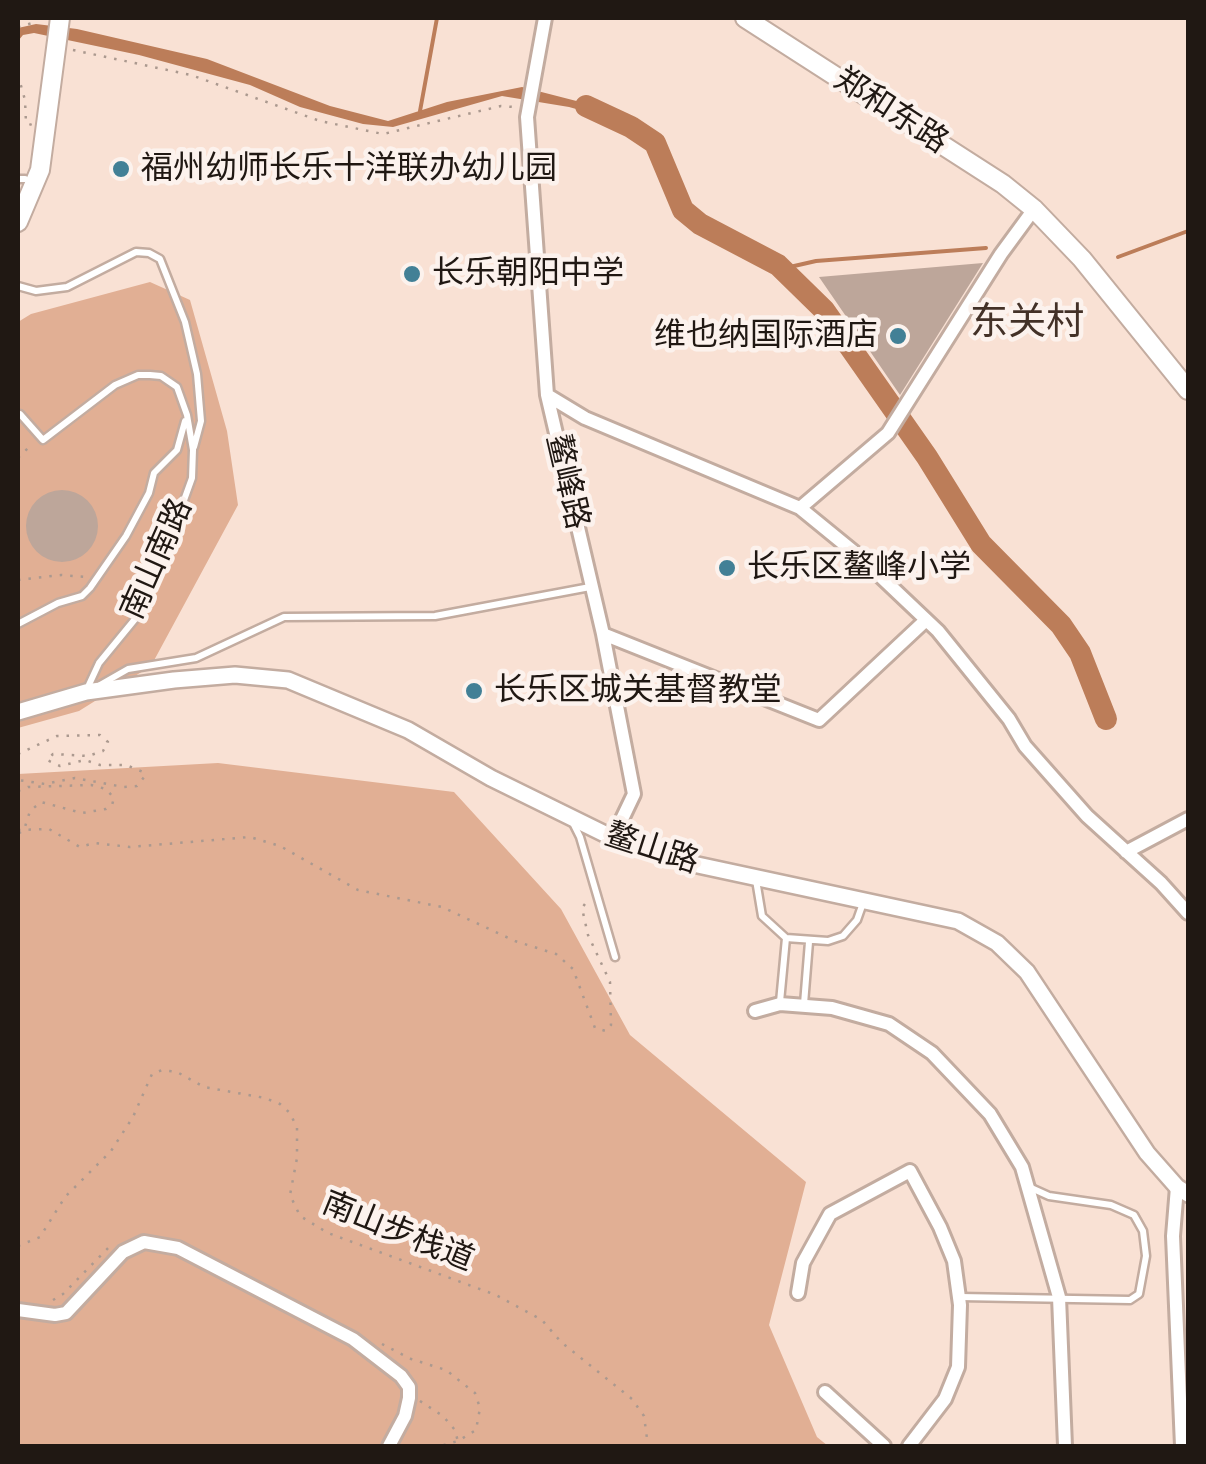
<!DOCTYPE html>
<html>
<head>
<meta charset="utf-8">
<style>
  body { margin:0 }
  #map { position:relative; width:1206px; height:1464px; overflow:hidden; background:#f9e1d4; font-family:"IBM Plex Sans",sans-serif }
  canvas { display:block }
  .frame { position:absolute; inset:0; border:20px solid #201813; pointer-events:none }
</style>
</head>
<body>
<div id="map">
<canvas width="1206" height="1464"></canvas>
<div class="frame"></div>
</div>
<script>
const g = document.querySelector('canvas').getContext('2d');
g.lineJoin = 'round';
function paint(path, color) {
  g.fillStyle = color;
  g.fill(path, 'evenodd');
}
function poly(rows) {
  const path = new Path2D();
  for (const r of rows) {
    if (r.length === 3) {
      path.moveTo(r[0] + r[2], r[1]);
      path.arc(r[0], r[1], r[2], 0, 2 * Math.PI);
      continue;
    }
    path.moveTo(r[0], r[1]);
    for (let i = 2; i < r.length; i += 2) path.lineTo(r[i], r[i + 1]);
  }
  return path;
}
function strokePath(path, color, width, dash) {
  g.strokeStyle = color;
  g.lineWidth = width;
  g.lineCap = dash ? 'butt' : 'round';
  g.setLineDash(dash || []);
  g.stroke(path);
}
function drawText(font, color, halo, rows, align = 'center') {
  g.font = font + ' "IBM Plex Sans","Noto Sans SC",sans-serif';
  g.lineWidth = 9;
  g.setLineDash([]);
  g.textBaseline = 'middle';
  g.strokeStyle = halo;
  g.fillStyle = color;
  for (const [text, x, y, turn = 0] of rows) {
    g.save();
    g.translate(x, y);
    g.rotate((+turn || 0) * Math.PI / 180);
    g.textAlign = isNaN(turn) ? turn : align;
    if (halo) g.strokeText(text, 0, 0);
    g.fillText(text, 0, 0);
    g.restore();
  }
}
const green = poly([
  [150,282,190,300,227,431,238,505,151,666,79,711,18,728,18,322,31,314],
  [218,763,454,792,561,909,630,1035,806,1182,769,1325,817,1437,828,1446,18,1446,18,774]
]);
const water = poly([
  [36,24,77,29,207,59,330,106,388,121,447,102,522,87,627,114,612,119,569,107,502,96,393,127,363,124,300,107,250,85,139,55,34,33,23,35,18,41,18,28]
]);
const stream = poly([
  [420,111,437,18],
  [1118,257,1188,231],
  [781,269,816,261,986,248]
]);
const river = poly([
  [586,106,631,127,655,143,683,210,700,224,778,265,824,310,927,457,981,544,1061,625,1080,653,1106,719]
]);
const building = poly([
  [983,263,900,395,819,277],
  [62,526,36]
]);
const path = poly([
  [18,27,36,22,37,18],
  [73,50,191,75,320,121,383,134,501,106,514,107],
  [18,75,25,100,26,123,32,125],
  [18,458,31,445],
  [18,580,61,575,86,577],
  [18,754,57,736,100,735,108,742,103,751,88,756,53,754,47,760,60,766,85,760,100,765,126,765,143,772,145,776,137,786,124,787,75,778,45,784,18,780],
  [18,791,28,787,91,785,106,789,114,798,112,805,106,809,82,813,41,802,30,811,24,830,18,834],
  [18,830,49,829,80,847,94,843,130,847,250,837,280,846,358,890,442,907,515,941,556,954,573,969,595,1028,606,1031,611,1025,610,982,588,935,582,908,588,900],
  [18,1246,40,1237,65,1197,111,1151,133,1117,152,1074,162,1070,177,1072,204,1087,265,1098,280,1104,290,1113,297,1128,297,1158,290,1195,300,1216,328,1233,496,1295,542,1320,561,1342,632,1399,644,1416,648,1446],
  [53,1300,63,1294,112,1244],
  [382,1344,411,1359,446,1370,475,1393,480,1408,476,1430,458,1441,440,1446],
  [420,1401,443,1416,455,1430,459,1446]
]);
const service = poly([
  [18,179,25,179],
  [18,286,36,291,67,287,136,252,149,253,160,259,185,322,197,374,201,421,194,447],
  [18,414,20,414,43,440,115,385,138,375,150,375,161,376,177,387,187,415,193,450,192,478,161,564,140,613,99,663,87,689],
  [18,624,58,603,82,596,90,588,126,536,149,493,154,473,177,450,185,421],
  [100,685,128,669,196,658,284,617,435,616,590,587],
  [572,821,580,837,615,957],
  [756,880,762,916,786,938,828,941,843,936,857,920,863,903],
  [780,1002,786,938],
  [804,1004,809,942],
  [960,1297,1130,1300,1139,1294,1146,1256,1143,1231,1134,1215,1111,1205,1049,1196,1029,1187]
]);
const minor = poly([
  [545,18,527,117,547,395,603,634,634,794,613,838],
  [547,395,585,418,800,508,888,433,1001,254,1034,209],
  [800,508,860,557,938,631,1009,719,1025,746,1087,816,1161,883,1188,913],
  [603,634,819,720,926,620],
  [1126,852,1188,819],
  [755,1011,780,1004,832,1008,889,1024,932,1053,990,1114,1022,1167,1059,1297,1065,1446],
  [1177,1187,1173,1236,1182,1446],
  [798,1293,803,1263,830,1214,910,1171,940,1227,954,1261,960,1305,958,1367,945,1399,909,1446],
  [18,1310,55,1315,66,1313,123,1252,144,1242,178,1248,353,1339,401,1376,409,1387,409,1398,405,1416,389,1446],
  [825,1392,884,1446]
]);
const tertiary = poly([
  [18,712,86,692,174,680,235,675,288,680,408,730,491,778,613,838,693,864,958,921,997,943,1027,972,1147,1153,1177,1187,1188,1194]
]);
const secondary = poly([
  [745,18,1003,184,1034,209,1082,259,1188,390],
  [18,222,40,170,60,18]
]);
const markers = [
  [121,169,10,"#428096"],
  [412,274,10,"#428096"],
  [898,336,10,"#428096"],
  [727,568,10,"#428096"],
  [474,691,10,"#428096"]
];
const streetNames = [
  ["郑和东路",891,111,33],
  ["鳌峰路",567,482,77],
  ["南山南路",157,559,-66],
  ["鳌山路",652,849,18],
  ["南山步栈道",398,1232,22]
];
const poiNames = [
  ["福州幼师长乐十洋联办幼儿园",141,169],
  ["长乐朝阳中学",432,274],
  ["维也纳国际酒店",878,336,"right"],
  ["长乐区鳌峰小学",747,568],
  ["长乐区城关基督教堂",494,691]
];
const quarterNames = [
  ["东关村",1027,323]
];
paint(green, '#e1af94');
paint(water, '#bc7d59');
strokePath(stream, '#bc7d59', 4);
strokePath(river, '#bc7d59', 22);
paint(building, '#bda69a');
strokePath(service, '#c3aca0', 11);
strokePath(minor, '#c3aca0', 18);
strokePath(tertiary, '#c3aca0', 20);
strokePath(secondary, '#c3aca0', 22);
strokePath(path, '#ab998f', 2.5, [2.5, 8]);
strokePath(service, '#fff', 6);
strokePath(minor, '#fff', 12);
strokePath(tertiary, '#fff', 15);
strokePath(secondary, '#fff', 18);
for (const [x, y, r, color] of markers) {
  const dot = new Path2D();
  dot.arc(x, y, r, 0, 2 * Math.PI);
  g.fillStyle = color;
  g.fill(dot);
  strokePath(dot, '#fcf2ed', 4);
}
drawText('32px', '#201813', '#fcf2ed', streetNames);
drawText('32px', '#201813', '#fcf2ed', poiNames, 'left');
drawText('38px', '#433127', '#fcf2ed', quarterNames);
</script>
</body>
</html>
